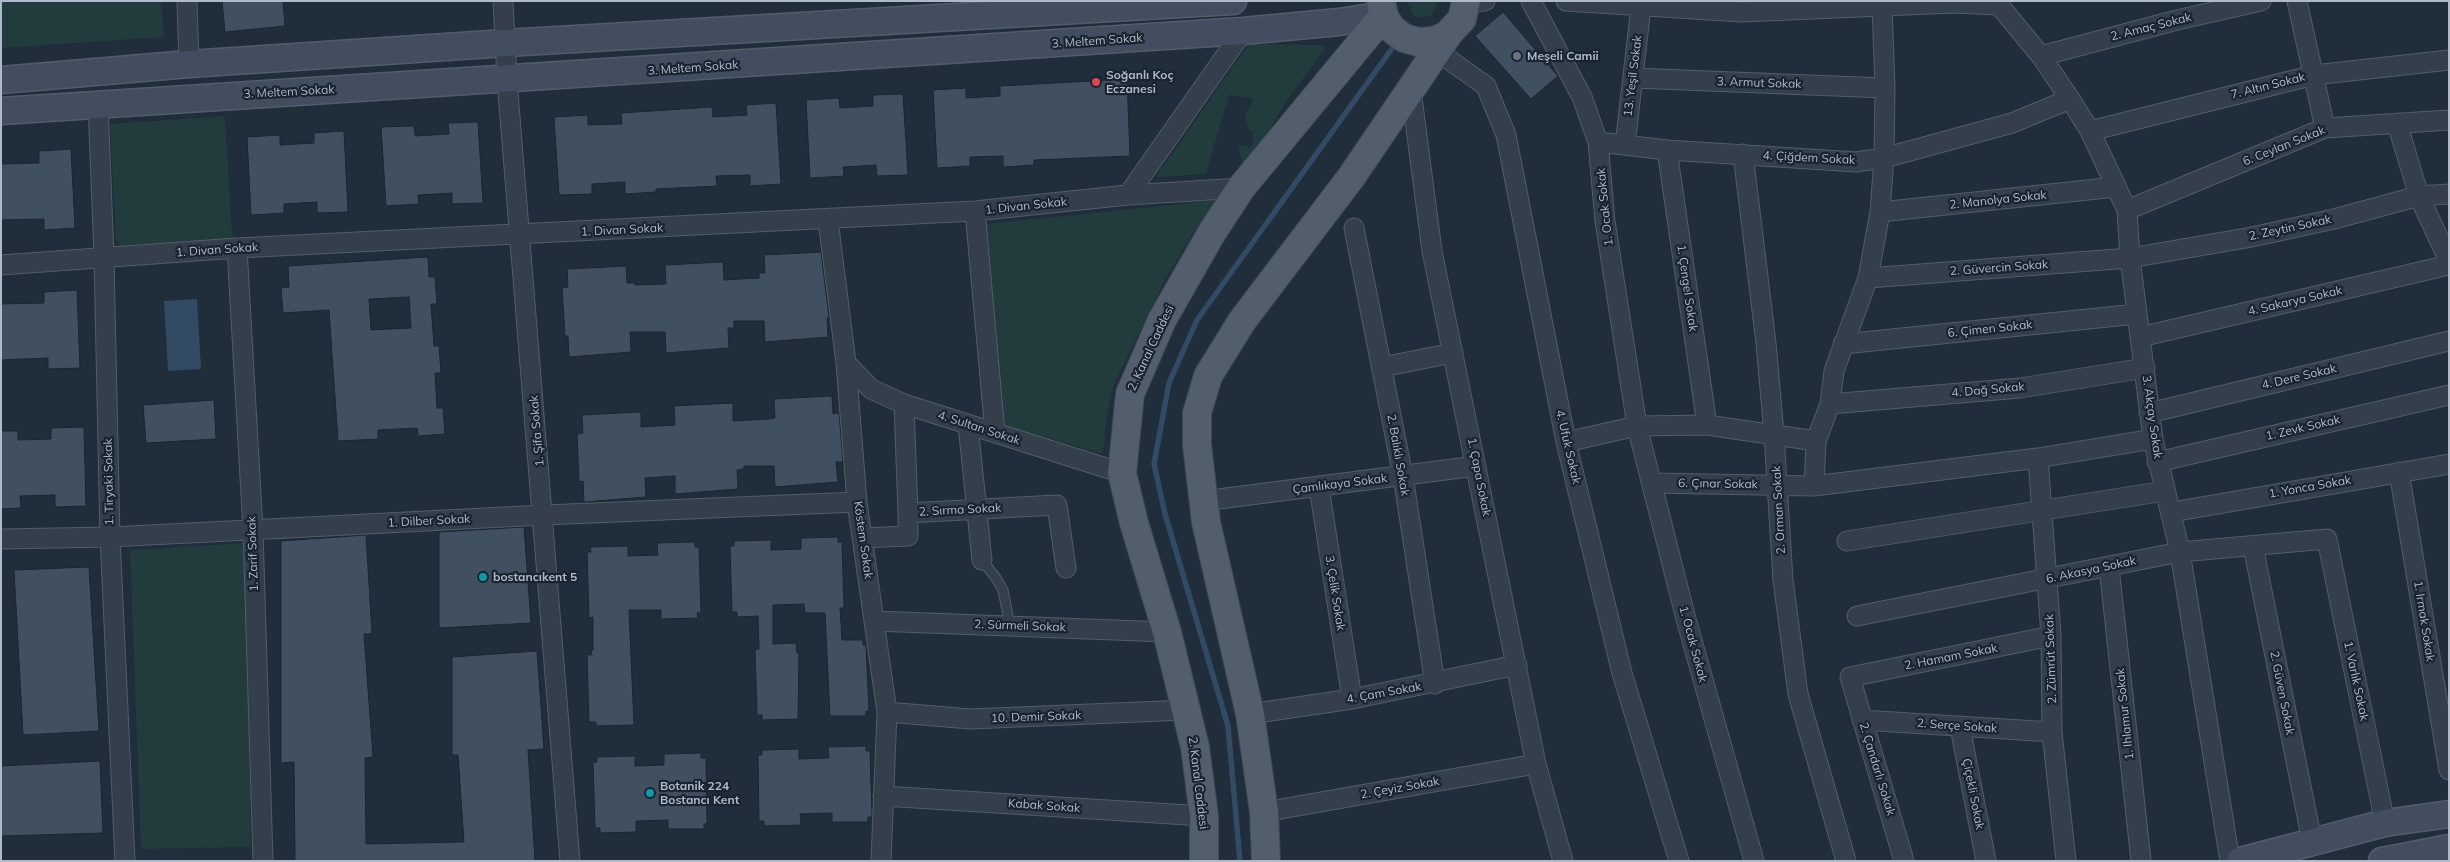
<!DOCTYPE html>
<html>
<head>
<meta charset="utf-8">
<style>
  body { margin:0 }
  #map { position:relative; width:2450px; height:862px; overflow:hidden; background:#202d3b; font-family:Mulish,sans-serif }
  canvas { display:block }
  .frame { position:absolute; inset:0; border:2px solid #afbac8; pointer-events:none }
</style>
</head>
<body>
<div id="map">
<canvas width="2450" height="862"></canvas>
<div class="frame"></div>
</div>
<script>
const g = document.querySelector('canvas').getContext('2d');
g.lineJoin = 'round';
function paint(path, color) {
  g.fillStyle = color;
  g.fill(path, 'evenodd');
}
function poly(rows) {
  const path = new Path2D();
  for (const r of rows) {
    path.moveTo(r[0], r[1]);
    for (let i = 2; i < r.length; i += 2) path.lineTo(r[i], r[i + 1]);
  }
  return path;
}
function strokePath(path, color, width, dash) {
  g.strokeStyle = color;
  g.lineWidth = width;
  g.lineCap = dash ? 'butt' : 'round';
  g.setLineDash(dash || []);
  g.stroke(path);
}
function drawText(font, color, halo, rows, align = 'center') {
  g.font = font + ' Mulish,sans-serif';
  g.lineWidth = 4.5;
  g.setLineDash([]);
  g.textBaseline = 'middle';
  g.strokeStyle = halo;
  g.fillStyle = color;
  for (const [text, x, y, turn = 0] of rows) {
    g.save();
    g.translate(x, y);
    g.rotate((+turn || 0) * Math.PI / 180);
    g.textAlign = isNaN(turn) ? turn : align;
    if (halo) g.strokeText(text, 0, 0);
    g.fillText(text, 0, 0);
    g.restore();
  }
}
const green = poly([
  [1,1,161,1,164,37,1,48],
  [1407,1,1437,1,1438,2,1431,15,1421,18,1412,14],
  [1254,44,1324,45,1325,49,1288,99,1247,167,1244,166,1237,144,1251,147,1254,132,1249,130,1245,117,1253,98,1229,95,1206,174,1158,177,1157,175,1246,48],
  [225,116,232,234,238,240,121,248,116,240,110,124],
  [1218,200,1196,228,1164,282,1114,384,1106,420,1103,454,1004,425,986,224],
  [246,543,251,847,141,849,130,550]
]);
const water = poly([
  [197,299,201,369,168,371,164,301]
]);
const stream = poly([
  [1240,861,1228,726,1165,514,1154,464,1169,383,1197,320,1396,43]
]);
const building = poly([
  [222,1,283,1,285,26,225,32,222,1],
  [1503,12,1558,76,1531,99,1475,36,1503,12],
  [1127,79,1130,156,1034,160,1034,165,1003,167,1003,156,970,157,970,166,937,168,933,90,966,88,966,98,1000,96,1000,86,1127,79],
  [903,94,908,175,877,176,876,165,843,167,844,176,810,178,806,100,839,98,840,108,873,106,873,95,903,94],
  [776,103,781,184,750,186,750,175,716,176,717,186,656,189,656,192,625,194,625,182,592,184,592,194,559,195,554,117,588,115,588,125,622,124,621,113,712,107,713,117,747,115,746,105,776,103],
  [478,122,483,203,452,204,452,193,418,195,419,204,386,206,381,127,414,126,415,136,449,134,448,123,478,122],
  [344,131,348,212,317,213,317,202,284,204,284,213,251,215,247,137,280,135,280,145,314,143,314,133,344,131],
  [71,149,75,228,44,230,44,219,1,220,1,164,39,163,39,151,71,149],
  [821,252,829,318,827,318,828,337,765,342,764,321,734,321,734,328,728,328,729,348,666,353,665,332,630,332,631,352,569,357,568,336,565,336,562,288,568,287,567,269,626,266,627,283,635,283,635,285,666,284,665,265,723,262,724,280,759,278,759,273,765,273,764,255,821,252],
  [428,257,429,277,435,277,437,304,431,304,434,346,439,346,441,373,435,373,437,408,443,408,445,434,418,436,417,428,378,430,378,439,338,441,329,310,283,313,281,288,289,287,288,266,428,257],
  [409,297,411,328,371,330,369,299,409,297],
  [77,290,80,368,48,369,48,358,1,360,1,304,44,303,44,292,77,290],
  [832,396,833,414,839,413,843,462,836,462,838,482,775,487,774,466,744,466,744,469,737,470,738,489,675,494,675,476,645,478,646,497,584,502,583,481,579,482,577,434,583,433,582,415,641,412,641,427,675,425,674,406,733,403,733,421,768,419,775,418,774,399,832,396],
  [214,400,216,439,146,443,143,405,214,400],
  [84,427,86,506,55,507,55,495,20,496,21,508,1,509,1,431,18,431,18,440,51,439,51,428,84,427],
  [524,527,531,623,439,628,439,532,524,527],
  [366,535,372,634,364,634,373,757,365,758,366,844,464,842,458,755,452,755,452,657,537,651,544,749,528,750,535,861,295,861,294,762,281,763,281,541,366,535],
  [838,537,838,542,842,542,844,608,840,608,842,640,863,640,863,645,866,645,869,711,866,711,866,716,830,716,825,613,805,613,804,604,773,605,773,644,796,643,797,653,799,653,798,719,762,720,762,715,757,715,755,649,759,649,758,616,737,617,737,612,732,612,730,546,734,546,734,541,771,540,771,550,801,549,801,538,838,537],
  [695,542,695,547,699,547,701,613,697,613,698,618,661,619,661,610,629,610,634,725,596,726,596,722,589,722,587,655,592,655,591,650,593,650,593,617,589,618,587,552,591,552,590,547,628,546,628,556,658,555,657,543,695,542],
  [89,567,99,731,23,735,14,570,89,567],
  [866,746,866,751,870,751,872,814,872,817,868,817,868,822,832,822,832,813,800,814,801,825,764,826,764,821,759,821,758,755,762,755,762,750,799,749,799,759,829,758,828,747,866,746],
  [701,753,701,758,706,758,707,824,704,824,704,829,668,829,668,820,636,821,636,832,600,833,600,828,595,828,593,762,597,762,597,757,635,756,635,766,664,765,664,754,701,753],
  [100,761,103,833,1,836,1,766,100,761]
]);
const lane = poly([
  [982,560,996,578,1003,590,1010,626]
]);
const street = poly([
  [187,1,189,64],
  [503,1,507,80,570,861],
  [1531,1,1582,97,1598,142,1605,221,1637,426,1686,619,1754,861],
  [1566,1,1742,12,1953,3,1999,5,2001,1],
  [2297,1,2325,128],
  [1466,2,1485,1],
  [1999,5,2041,56,2070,99,2090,131,2127,210,2130,258,2153,439,2180,552,2230,861],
  [1438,52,1486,86,1506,135,1566,442,1622,673,1679,861],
  [2041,56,2177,20,2261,1],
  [1633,78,1885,88],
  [1411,90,1432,251,1536,764,1563,861],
  [98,103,104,258,110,537,125,861],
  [2397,123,2419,196,2449,261],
  [2090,131,2314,75,2449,60],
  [1598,142,1667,150,1856,162,1884,158,2012,123,2070,99],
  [1625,145,1641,7],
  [1667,150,1707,425],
  [1743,154,1766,343,1774,434,1783,580,1798,694,1846,861],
  [1128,195,1243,31],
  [2127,210,2325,128,2449,120],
  [975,211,995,433],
  [1880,212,2116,187],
  [828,220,846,363,857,502,887,712,881,861],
  [1354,228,1403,476,1435,684],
  [237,248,253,530,263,861],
  [1,265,237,248,975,211,1128,195,1241,188],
  [1868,278,2130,258,2252,237,2334,219,2419,196,2449,194],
  [2140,337,2449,265],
  [1843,344,2137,314],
  [846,363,871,389,904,404,1122,473],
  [1382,367,1453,353],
  [904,404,908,513,1057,505,1066,568],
  [1830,404,2020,388,2145,368],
  [2149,413,2449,341],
  [968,425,982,560],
  [1566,442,1637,426,1707,425,1816,441],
  [2038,458,2051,636,2052,732,2066,861],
  [2157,462,2449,395],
  [2399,472,2449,770],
  [1652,483,1814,486,2038,458,2153,439],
  [1814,486,1816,441,1830,404,1834,371,1868,278,1880,212,1884,158,1885,88,1882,6],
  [1319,487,1352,699],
  [1203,501,1476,466],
  [2172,512,2449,464],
  [862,538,908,536,908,513],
  [1,539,110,537,544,515,857,502],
  [1847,541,2165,491],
  [2253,546,2312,841],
  [2109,567,2141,861],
  [1857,616,2180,552,2327,539,2385,823],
  [874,621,1167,632],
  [887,712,970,719,1186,710],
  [1250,714,1352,699,1517,665],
  [1862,720,2052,732],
  [1960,727,1986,861],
  [883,796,1204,816],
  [1264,812,1536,764],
  [1904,861,1850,677,2051,636]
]);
const secondary = poly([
  [1,80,189,64,506,43,1233,1],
  [1,111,1243,31,1339,22,1384,15],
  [2240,861,2385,823,2449,814],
  [2382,861,2449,848]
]);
const primary = poly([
  [1381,1,1384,17,1392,29,1404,38,1418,42,1433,41,1446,36,1462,19,1466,1],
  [1204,861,1204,816,1195,747,1167,632,1134,523,1122,473,1130,394,1162,320,1211,234,1241,188,1384,15],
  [1266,861,1264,812,1250,714,1206,522,1197,445,1197,413,1208,376,1242,321,1352,176,1449,33]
]);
const markers = [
  [1517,56,5,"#6b7280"],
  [1096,82,5,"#e0444e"],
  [483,577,5,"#0f9aa8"],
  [650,793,5,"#0f9aa8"]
];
const streetNames = [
  ["2. Amaç Sokak",2151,27,-14],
  ["3. Meltem Sokak",1097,41,-4],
  ["3. Meltem Sokak",693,68,-4],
  ["13. Yeşil Sokak",1633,76,-83],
  ["3. Armut Sokak",1759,83,2],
  ["7. Altın Sokak",2268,86,-14],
  ["3. Meltem Sokak",289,92,-3],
  ["6. Ceylan Sokak",2284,146,-22],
  ["4. Çiğdem Sokak",1809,158,3],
  ["2. Manolya Sokak",1998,200,-6],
  ["1. Divan Sokak",1026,206,-6],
  ["1. Ocak Sokak",1605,207,-96],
  ["2. Zeytin Sokak",2290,228,-12],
  ["1. Divan Sokak",622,230,-3],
  ["1. Divan Sokak",217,250,-4],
  ["2. Güvercin Sokak",1999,268,-4],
  ["1. Çengel Sokak",1687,288,82],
  ["4. Sakarya Sokak",2295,301,-13],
  ["6. Çimen Sokak",1990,329,-6],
  ["2. Kanal Caddesi",1151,348,-65],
  ["4. Dere Sokak",2299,377,-13],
  ["4. Dağ Sokak",1988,390,-5],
  ["3. Akçay Sokak",2152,417,82],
  ["4. Sultan Sokak",979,428,18],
  ["1. Zevk Sokak",2303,428,-13],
  ["1. Şifa Sokak",537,431,-95],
  ["4. Ufuk Sokak",1568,447,77],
  ["2. Balıklı Sokak",1398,455,80],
  ["1. Çapa Sokak",1479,477,79],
  ["1. Tiryaki Sokak",109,482,-91],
  ["Çamlıkaya Sokak",1340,484,-7],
  ["6. Çınar Sokak",1718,484,1],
  ["1. Yonca Sokak",2310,487,-10],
  ["2. Sırma Sokak",960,510,-3],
  ["2. Orman Sokak",1779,510,-93],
  ["1. Dilber Sokak",429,521,-3],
  ["Köstem Sokak",863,540,82],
  ["1. Zarif Sokak",253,554,-92],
  ["6. Akasya Sokak",2091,570,-12],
  ["3. Çelik Sokak",1335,593,81],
  ["1. Irmak Sokak",2424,621,81],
  ["2. Sürmeli Sokak",1020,626,2],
  ["1. Ocak Sokak",1693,644,75],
  ["2. Hamam Sokak",1951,657,-11],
  ["2. Zümrüt Sokak",2051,659,-92],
  ["1. Varlık Sokak",2356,681,78],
  ["4. Çam Sokak",1384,693,-10],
  ["2. Güven Sokak",2282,693,79],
  ["1. Ihlamur Sokak",2125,714,-96],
  ["10. Demir Sokak",1036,717,-2],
  ["2. Serçe Sokak",1957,726,4],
  ["2. Çandarlı Sokak",1877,769,73],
  ["2. Kanal Caddesi",1198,783,83],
  ["2. Çeyiz Sokak",1400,788,-10],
  ["Çiçekli Sokak",1973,794,79],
  ["Kabak Sokak",1044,806,4]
];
const poiNames = [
  ["Meşeli Camii",1527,56],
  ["Soğanlı Koç",1106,75],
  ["Eczanesi",1106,89],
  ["bostancıkent 5",493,577],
  ["Botanik 224",660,786],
  ["Bostancı Kent",660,800]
];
paint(green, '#223b3c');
paint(water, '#324a64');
strokePath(stream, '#324a64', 5.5);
paint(building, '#415060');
strokePath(building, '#1b2632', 1);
strokePath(lane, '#525d69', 11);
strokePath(street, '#525d69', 21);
strokePath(secondary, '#525d69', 29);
strokePath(primary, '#3d4855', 30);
strokePath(lane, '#343f4b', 9);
strokePath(street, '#343f4b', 19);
strokePath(secondary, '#424e5f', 26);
strokePath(primary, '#525e6c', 28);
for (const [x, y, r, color] of markers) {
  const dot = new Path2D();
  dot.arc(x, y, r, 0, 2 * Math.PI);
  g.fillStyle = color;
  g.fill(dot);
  strokePath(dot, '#192430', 2);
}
drawText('12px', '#afbac8', '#192430', streetNames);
drawText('bold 12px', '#afbac8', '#192430', poiNames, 'left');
</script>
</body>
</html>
